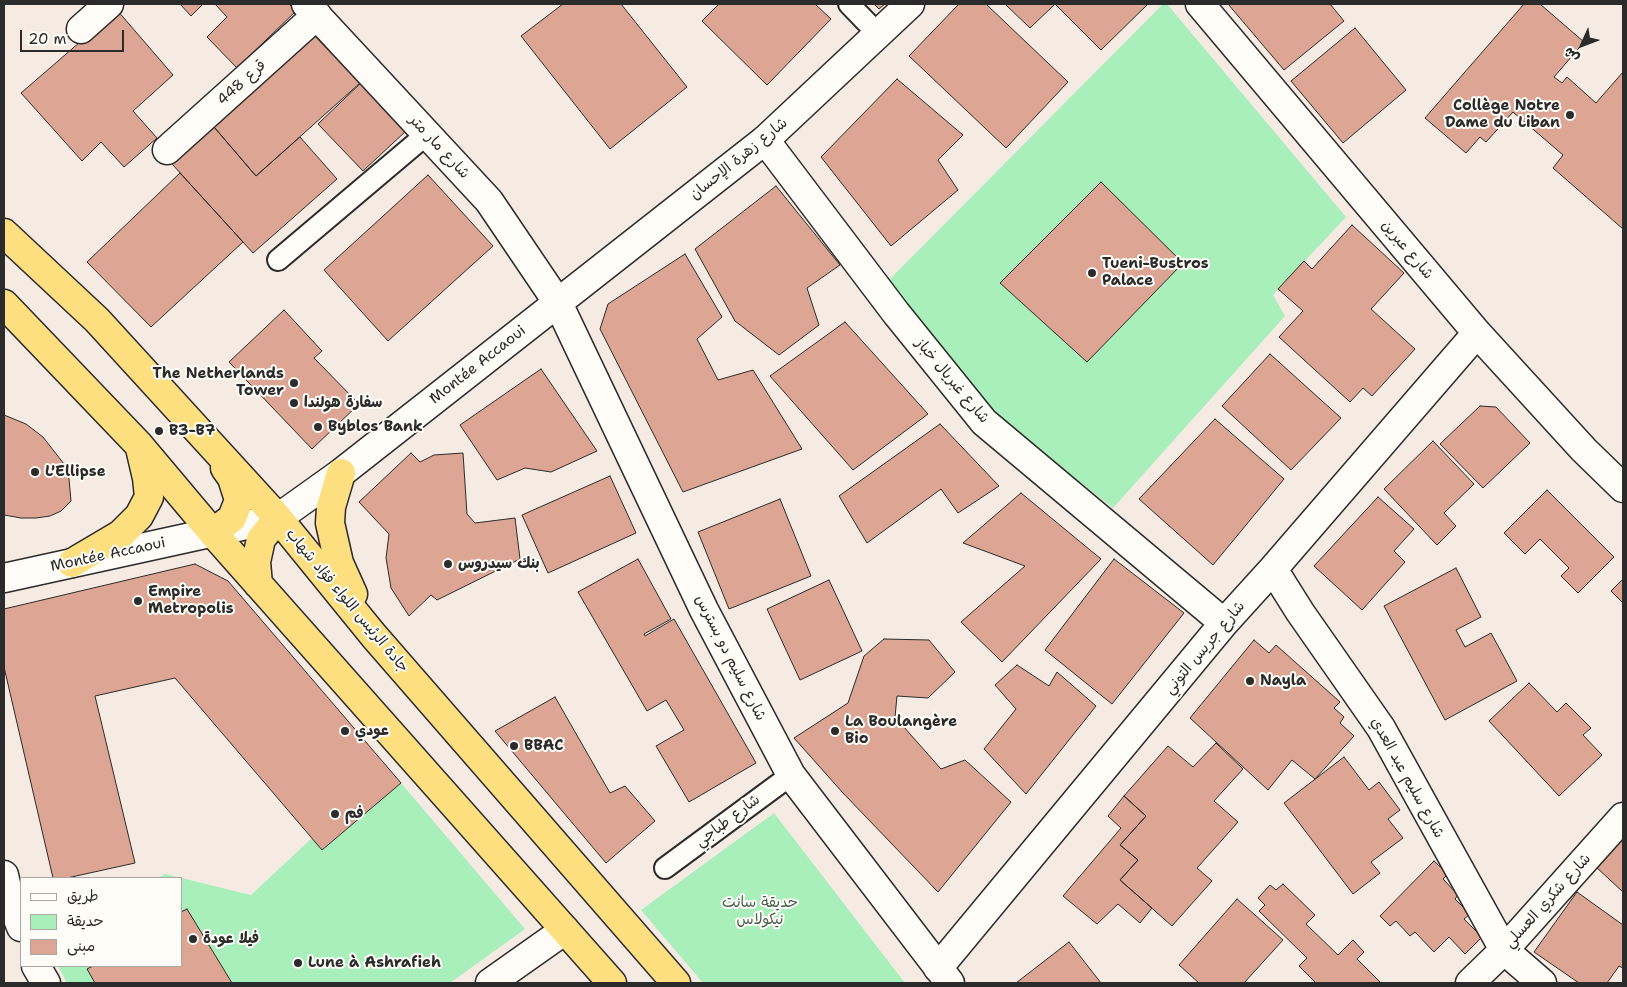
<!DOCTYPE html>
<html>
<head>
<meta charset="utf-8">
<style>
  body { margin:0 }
  #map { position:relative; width:1627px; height:987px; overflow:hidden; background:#f6ebe3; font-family:"Shantell Sans","Playpen Sans Arabic",sans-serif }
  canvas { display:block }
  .frame { position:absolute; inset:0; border:5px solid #2b2b2b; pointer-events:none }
  .legend { position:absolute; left:20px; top:877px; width:162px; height:90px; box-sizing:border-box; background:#fdfcf7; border:1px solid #a9a8a5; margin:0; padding:6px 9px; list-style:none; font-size:15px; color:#2b2b2b }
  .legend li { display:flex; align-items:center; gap:10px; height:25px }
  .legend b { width:25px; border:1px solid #a9a8a5 }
  .north { position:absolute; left:1557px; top:20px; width:50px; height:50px; -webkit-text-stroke:4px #fdfcf7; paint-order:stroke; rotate:227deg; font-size:14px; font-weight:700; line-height:20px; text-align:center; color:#2b2b2b }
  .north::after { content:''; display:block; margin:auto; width:18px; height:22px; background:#2b2b2b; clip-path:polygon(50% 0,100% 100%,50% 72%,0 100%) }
  .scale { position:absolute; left:20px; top:30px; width:104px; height:22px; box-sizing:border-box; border:2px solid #2b2b2b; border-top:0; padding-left:6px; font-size:15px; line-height:18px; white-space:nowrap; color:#2b2b2b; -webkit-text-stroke:4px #fdfcf7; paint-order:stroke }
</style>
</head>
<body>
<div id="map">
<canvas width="1627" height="987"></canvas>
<div class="frame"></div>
<ul class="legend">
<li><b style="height:6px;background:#fdfcf7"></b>طريق</li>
<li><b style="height:14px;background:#a8efbb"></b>حديقة</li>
<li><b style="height:14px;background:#dca594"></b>مبنى</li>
</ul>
<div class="north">ش</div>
<div class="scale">20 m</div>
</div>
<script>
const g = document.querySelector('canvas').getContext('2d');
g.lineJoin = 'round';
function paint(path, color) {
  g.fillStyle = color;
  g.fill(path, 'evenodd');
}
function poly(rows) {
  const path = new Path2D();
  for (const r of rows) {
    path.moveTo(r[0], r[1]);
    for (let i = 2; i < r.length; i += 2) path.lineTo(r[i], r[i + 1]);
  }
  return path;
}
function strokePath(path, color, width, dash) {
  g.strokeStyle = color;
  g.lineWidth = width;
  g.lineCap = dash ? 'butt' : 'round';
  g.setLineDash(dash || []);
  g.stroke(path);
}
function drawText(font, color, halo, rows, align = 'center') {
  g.font = font + ' "Shantell Sans","Playpen Sans Arabic",sans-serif';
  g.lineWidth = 4;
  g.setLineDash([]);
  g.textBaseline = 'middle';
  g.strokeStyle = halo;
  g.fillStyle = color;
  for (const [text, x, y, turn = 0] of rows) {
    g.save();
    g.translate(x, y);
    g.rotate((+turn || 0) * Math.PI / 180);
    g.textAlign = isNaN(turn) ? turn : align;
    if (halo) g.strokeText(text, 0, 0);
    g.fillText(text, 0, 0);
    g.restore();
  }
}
const green = poly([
  [1163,4,1167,4,1346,217,1273,295,1285,316,1113,508,991,412,889,280],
  [401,783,525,929,450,983,67,983,58,966,181,966,181,878,158,878,165,874,251,895,312,838,322,850],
  [774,813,905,983,703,983,641,910]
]);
const building = poly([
  [180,4,203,4,191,16,180,4],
  [215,4,289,4,296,11,237,68,207,37,227,17,215,4],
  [563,4,621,4,687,87,610,149,521,36,563,4],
  [719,4,815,4,831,19,767,85,702,21,719,4],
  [874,4,885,4,879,9,874,4],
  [959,4,986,4,1068,82,1006,148,909,56,959,4],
  [1005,4,1148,4,1101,50,1055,4,1030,28,1005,4],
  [1228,4,1330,4,1344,21,1284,70,1228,4],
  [1524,4,1540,4,1584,42,1554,77,1562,83,1567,77,1596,103,1623,72,1623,229,1553,168,1563,155,1513,112,1486,142,1480,137,1466,153,1425,118,1524,4],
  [117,10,173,75,133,111,157,138,124,167,101,142,82,161,21,93,117,10],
  [1355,28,1406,90,1343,143,1291,81,1355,28],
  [312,33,360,83,256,176,214,127,312,33],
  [897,79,963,135,938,160,958,190,891,246,821,157,897,79],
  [364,80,407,130,363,171,318,124,364,80],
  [214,127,256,176,300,137,337,179,253,253,172,164,214,127],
  [180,173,243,242,151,327,87,262,180,173],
  [428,175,493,246,388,341,324,270,428,175],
  [1101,182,1183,263,1087,362,1000,283,1101,182],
  [776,186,840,265,807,288,819,325,779,355,735,321,695,249,776,186],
  [1352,225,1404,273,1371,309,1415,349,1372,396,1363,388,1350,402,1279,337,1303,311,1278,289,1304,261,1312,269,1352,225],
  [685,254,722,317,697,339,718,380,753,370,802,449,683,492,600,329,608,304,685,254],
  [284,310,322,351,314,358,359,404,312,449,229,362,284,310],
  [845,322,928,414,853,470,770,376,845,322],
  [1270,354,1341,418,1291,470,1222,406,1270,354],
  [541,369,597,451,551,472,525,468,497,480,460,425,541,369],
  [1480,406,1496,407,1530,443,1483,488,1440,444,1480,406],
  [4,415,26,424,43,437,64,464,69,479,71,501,61,511,50,516,36,518,21,518,4,515,4,415],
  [1215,419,1284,479,1213,565,1139,499,1215,419],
  [940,424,999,486,958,513,941,489,867,543,839,496,940,424],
  [1433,441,1474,484,1444,513,1456,526,1437,545,1384,489,1433,441],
  [411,453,420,462,434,455,463,453,467,514,475,523,515,518,520,559,437,600,431,595,409,616,391,588,386,558,389,534,359,502,411,453],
  [610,476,636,533,548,573,522,515,610,476],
  [1547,490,1614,557,1578,593,1561,576,1569,568,1540,539,1525,554,1504,533,1547,490],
  [1021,493,1101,559,1002,662,961,622,1025,566,963,543,1021,493],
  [1378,497,1414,529,1394,551,1405,562,1362,610,1314,566,1378,497],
  [780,499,811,576,729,609,698,532,780,499],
  [638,559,671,619,644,634,645,636,674,619,756,763,689,802,656,746,684,730,666,700,647,711,578,592,638,559],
  [1114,559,1184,613,1112,704,1045,650,1114,559],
  [195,564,228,581,401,783,322,850,175,678,95,696,135,863,67,878,53,878,4,667,4,609,195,564],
  [1456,568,1481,617,1456,630,1465,647,1491,633,1517,681,1445,720,1384,606,1456,568],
  [1623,579,1623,603,1611,591,1623,579],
  [829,580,862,651,800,680,767,609,829,580],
  [884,639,929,640,955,672,928,698,897,696,895,717,941,769,965,760,1011,802,938,892,843,793,794,738,848,703,864,656,884,639],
  [1254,640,1269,653,1276,645,1340,702,1334,708,1344,717,1340,723,1354,736,1315,779,1292,760,1268,790,1190,718,1254,640],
  [1017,665,1049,686,1057,672,1096,706,1026,794,984,749,1016,709,995,685,1017,665],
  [1529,683,1557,712,1566,703,1591,728,1583,735,1602,755,1559,796,1489,721,1529,683],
  [555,697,610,793,625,786,655,821,606,863,495,731,555,697],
  [1216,743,1243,769,1214,801,1238,822,1197,868,1212,881,1172,926,1120,880,1138,860,1120,845,1146,816,1124,796,1168,746,1193,767,1216,743],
  [1344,757,1369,790,1379,782,1400,810,1388,819,1403,838,1371,862,1380,873,1353,894,1284,803,1344,757],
  [1124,796,1146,816,1120,845,1138,860,1120,880,1152,908,1140,923,1118,904,1097,924,1063,896,1121,828,1108,816,1124,796],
  [1623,839,1623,892,1596,867,1623,839],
  [1434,861,1448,874,1443,879,1458,895,1455,899,1470,914,1464,919,1482,937,1465,954,1449,937,1434,952,1415,932,1410,936,1396,921,1390,926,1380,916,1434,861],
  [1283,884,1315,915,1306,924,1338,955,1353,940,1364,952,1357,959,1381,983,1316,983,1299,966,1307,958,1259,911,1265,905,1258,898,1270,885,1276,890,1283,884],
  [1577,892,1623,925,1623,968,1619,966,1607,983,1579,983,1534,952,1577,892],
  [1237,899,1283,940,1244,983,1199,983,1179,965,1237,899],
  [187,909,232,983,95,983,87,969,93,966,181,966,181,912,187,909],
  [1069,942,1101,983,1016,983,1069,942]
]);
const service = poly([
  [849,4,879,35],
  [278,260,427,134],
  [665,868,791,775]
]);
const minor = poly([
  [1200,4,1477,333,1584,450,1623,488],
  [81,29,109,4],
  [765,140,896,313,984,422,1224,623],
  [167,150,317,15],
  [1273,569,1300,612,1381,728,1504,950,1542,983],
  [4,875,8,893,21,927],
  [36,966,46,983],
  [938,968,1224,623,1273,569,1477,333],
  [490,983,565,930]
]);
const tertiary = poly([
  [306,4,489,201,558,303,704,610,791,775,950,983],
  [4,578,278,518,341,473,765,140,910,4],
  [1470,983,1504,950,1623,817]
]);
const trunk = poly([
  [4,233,97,320,278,518,374,636,676,983],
  [4,304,139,445,213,533,612,983],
  [341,473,331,507,330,523,339,563,353,594],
  [213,533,232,518,239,500,232,478,225,468],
  [72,563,121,534,139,516,149,497,147,478,140,448],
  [258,584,256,562,261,539,278,518]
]);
const markers = [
  [1570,115,5,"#2b2b2b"],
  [1092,273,5,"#2b2b2b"],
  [294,383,5,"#2b2b2b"],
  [294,403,5,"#2b2b2b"],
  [318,427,5,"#2b2b2b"],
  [159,431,5,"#2b2b2b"],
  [35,472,5,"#2b2b2b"],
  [448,564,5,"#2b2b2b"],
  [138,601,5,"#2b2b2b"],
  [1250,681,5,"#2b2b2b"],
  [345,731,5,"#2b2b2b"],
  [835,731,5,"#2b2b2b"],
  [514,746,5,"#2b2b2b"],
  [335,814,5,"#2b2b2b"],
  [193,939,5,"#2b2b2b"],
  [298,963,5,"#2b2b2b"]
];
const streetNames = [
  ["قرع 448",242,83,-42],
  ["شارع مار متر",439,147,47],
  ["شارع زهرة الإحسان",739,159,-39],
  ["شارع عبرين",1407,250,50],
  ["Montée Accaoui",478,365,-38],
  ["شارع غبريال خباز",952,381,50],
  ["Montée Accaoui",108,555,-12],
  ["جادة الرئيس اللواء فؤاد شهاب",347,601,50],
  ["شارع جريس التوني",1205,648,-50],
  ["شارع سليم دو بسترس",730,658,63],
  ["شارع سليم عبد العدي",1407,778,61],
  ["شارع طباجي",728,821,-37],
  ["شارع شكري العسلي",1548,901,-48]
];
const poiNames = [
  ["Collège Notre",1560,106,"right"],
  ["Dame du Liban",1560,123,"right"],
  ["Tueni-Bustros",1102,264],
  ["Palace",1102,281],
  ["The Netherlands",284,374,"right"],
  ["Tower",284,391,"right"],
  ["سفارة هولندا",304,403],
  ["Byblos Bank",328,427],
  ["B3-B7",169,431],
  ["L'Ellipse",45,472],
  ["بنك سيدروس",458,564],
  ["Empire",148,592],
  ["Metropolis",148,609],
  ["Nayla",1260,681],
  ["La Boulangère",845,722],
  ["Bio",845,739],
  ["عودي",355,731],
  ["BBAC",524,746],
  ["فم",345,814],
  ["فيلا عودة",203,939],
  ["Lune à Ashrafieh",308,963]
];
const parkNames = [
  ["حديقة سانت",760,903],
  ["نيكولاس",760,920]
];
paint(green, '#a8efbb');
paint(building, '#dca594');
strokePath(building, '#2b2b2b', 1);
strokePath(service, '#2b2b2b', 24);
strokePath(minor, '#2b2b2b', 31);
strokePath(tertiary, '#2b2b2b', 31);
strokePath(trunk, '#2b2b2b', 31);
strokePath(service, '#fdfcf7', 20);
strokePath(minor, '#fdfcf7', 28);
strokePath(tertiary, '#fdfcf7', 28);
strokePath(trunk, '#fedf80', 28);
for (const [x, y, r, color] of markers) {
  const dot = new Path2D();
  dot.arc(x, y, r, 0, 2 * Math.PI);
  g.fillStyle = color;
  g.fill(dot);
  strokePath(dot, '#fdfcf7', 2);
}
drawText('15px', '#2b2b2b', '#fdfcf7', streetNames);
drawText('bold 15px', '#2b2b2b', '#fdfcf7', poiNames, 'left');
drawText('15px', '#4a5c4f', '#fdfcf7', parkNames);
</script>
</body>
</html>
